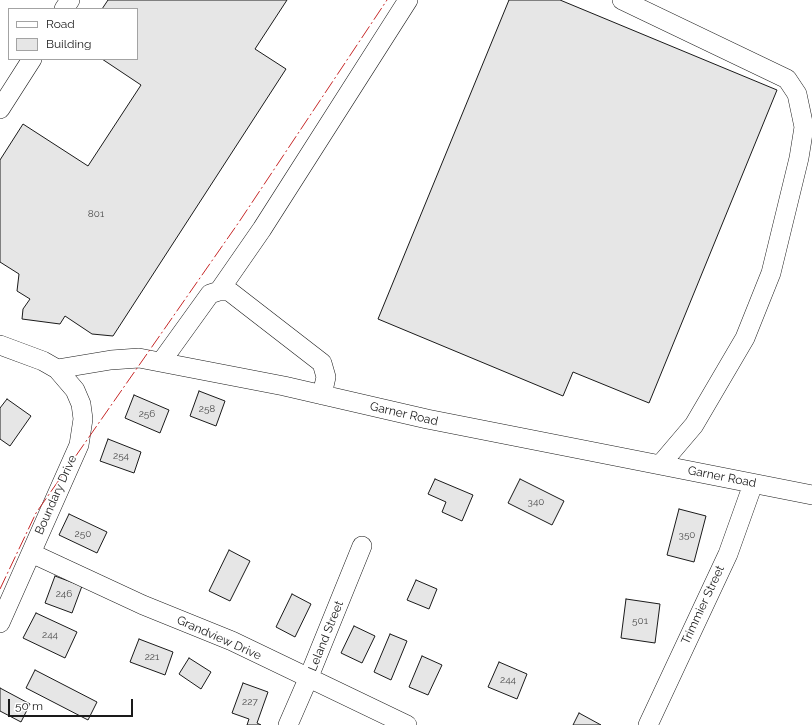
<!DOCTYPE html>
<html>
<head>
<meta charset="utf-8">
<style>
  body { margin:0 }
  #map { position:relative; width:812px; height:725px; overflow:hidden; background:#fff; font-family:Raleway,sans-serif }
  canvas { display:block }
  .legend { position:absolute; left:8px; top:8px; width:130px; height:52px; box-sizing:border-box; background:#fff; border:1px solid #a3a3a3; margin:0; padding:5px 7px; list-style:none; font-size:12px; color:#1a1a1a }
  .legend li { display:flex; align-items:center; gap:8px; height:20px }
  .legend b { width:20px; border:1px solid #a3a3a3 }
  .scale { position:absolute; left:8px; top:699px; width:125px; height:18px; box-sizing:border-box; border:2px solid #1a1a1a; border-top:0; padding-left:5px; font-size:12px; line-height:14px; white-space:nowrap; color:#1a1a1a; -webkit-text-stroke:3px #fff; paint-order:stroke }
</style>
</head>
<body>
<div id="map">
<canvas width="812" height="725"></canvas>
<ul class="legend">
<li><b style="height:5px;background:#fff"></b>Road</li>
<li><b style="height:11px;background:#e6e6e6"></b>Building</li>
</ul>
<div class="scale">50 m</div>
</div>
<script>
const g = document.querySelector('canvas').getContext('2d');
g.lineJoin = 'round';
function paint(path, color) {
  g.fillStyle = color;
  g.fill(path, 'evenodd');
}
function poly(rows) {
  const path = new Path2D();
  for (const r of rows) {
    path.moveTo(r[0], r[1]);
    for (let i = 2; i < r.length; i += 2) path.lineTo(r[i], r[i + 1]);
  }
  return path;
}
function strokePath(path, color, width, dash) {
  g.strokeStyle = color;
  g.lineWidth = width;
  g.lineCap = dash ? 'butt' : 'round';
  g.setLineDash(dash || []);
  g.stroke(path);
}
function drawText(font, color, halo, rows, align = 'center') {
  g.font = font + ' Raleway,sans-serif';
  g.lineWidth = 3;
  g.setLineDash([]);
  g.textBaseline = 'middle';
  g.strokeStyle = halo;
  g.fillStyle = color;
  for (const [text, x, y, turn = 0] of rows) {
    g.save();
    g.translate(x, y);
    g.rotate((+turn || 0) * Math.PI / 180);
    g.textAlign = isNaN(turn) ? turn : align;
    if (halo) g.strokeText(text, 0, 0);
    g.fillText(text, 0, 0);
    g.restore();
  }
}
const building = poly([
  [108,0,287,0,255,49,286,69,113,336,92,334,65,316,60,324,22,319,23,309,30,299,17,291,19,274,0,262,0,160,23,124,88,166,141,85,102,59,137,59,137,9,102,9,108,0],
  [509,0,560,0,777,90,649,403,573,372,563,396,378,319,509,0],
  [199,391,225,401,216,426,190,416,199,391],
  [134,395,169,410,160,433,125,418,134,395],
  [7,399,31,416,10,446,0,439,0,408,7,399],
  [108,439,141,452,134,473,100,461,108,439],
  [435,479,473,495,462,521,442,512,446,502,428,494,435,479],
  [520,479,564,501,552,525,508,503,520,479],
  [679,509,706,516,694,562,667,555,679,509],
  [69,514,107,532,97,553,59,535,69,514],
  [229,550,250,561,230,601,209,591,229,550],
  [55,576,82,586,72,613,45,603,55,576],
  [416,580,437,589,429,609,407,600,416,580],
  [292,594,311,604,295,637,276,627,292,594],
  [626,599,660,604,655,643,621,638,626,599],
  [36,613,77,632,65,658,23,638,36,613],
  [354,626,375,636,362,663,341,653,354,626],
  [390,634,407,641,391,680,374,672,390,634],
  [139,639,173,652,165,675,130,662,139,639],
  [422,656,442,665,428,695,409,687,422,656],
  [189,658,211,672,201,689,179,674,189,658],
  [499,662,527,674,517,699,488,687,499,662],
  [35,670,97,702,88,720,26,688,35,670],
  [243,683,268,692,257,723,261,725,247,725,249,719,232,713,243,683],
  [0,688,30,704,21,722,0,711,0,688],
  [579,713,601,725,573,725,579,713]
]);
const minor = poly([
  [622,0,787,79,797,94,804,127,799,158,771,273,745,338,694,425,660,465],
  [64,9,70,0],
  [0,109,32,59],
  [219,291,262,229,408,0],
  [0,345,43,361,57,369,75,390,81,404,83,419,79,445,0,623],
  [161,362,210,294,219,291,229,291,322,363,326,377,322,395],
  [57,369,111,360,139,358,284,386,427,419,812,495],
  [31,553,143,605,232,641,407,725],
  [288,725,308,679,362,546],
  [648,725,728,554,753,484]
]);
const power = poly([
  [0,589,36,513,239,222,387,0]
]);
const numberNames = [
  ["801",96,214],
  ["258",207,409],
  ["256",147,414],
  ["254",121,456],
  ["340",536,502],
  ["250",83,534],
  ["350",687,535],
  ["246",64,594],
  ["501",640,621],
  ["244",50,635],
  ["221",152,657],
  ["244",508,680],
  ["227",250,702]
];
const streetNames = [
  ["Garner Road",404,414,13],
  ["Garner Road",722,477,11],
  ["Boundary Drive",56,495,-66],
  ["Trimmier Street",703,605,-65],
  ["Leland Street",326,636,-68],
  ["Grandview Drive",219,638,24]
];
paint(building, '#e6e6e6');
strokePath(building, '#1a1a1a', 1);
strokePath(minor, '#1a1a1a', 20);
strokePath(minor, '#fff', 19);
strokePath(power, '#c62828', 1, [14, 3, 2, 3]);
drawText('10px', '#4d4d4d', null, numberNames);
drawText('12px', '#1a1a1a', '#fff', streetNames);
</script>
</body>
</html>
